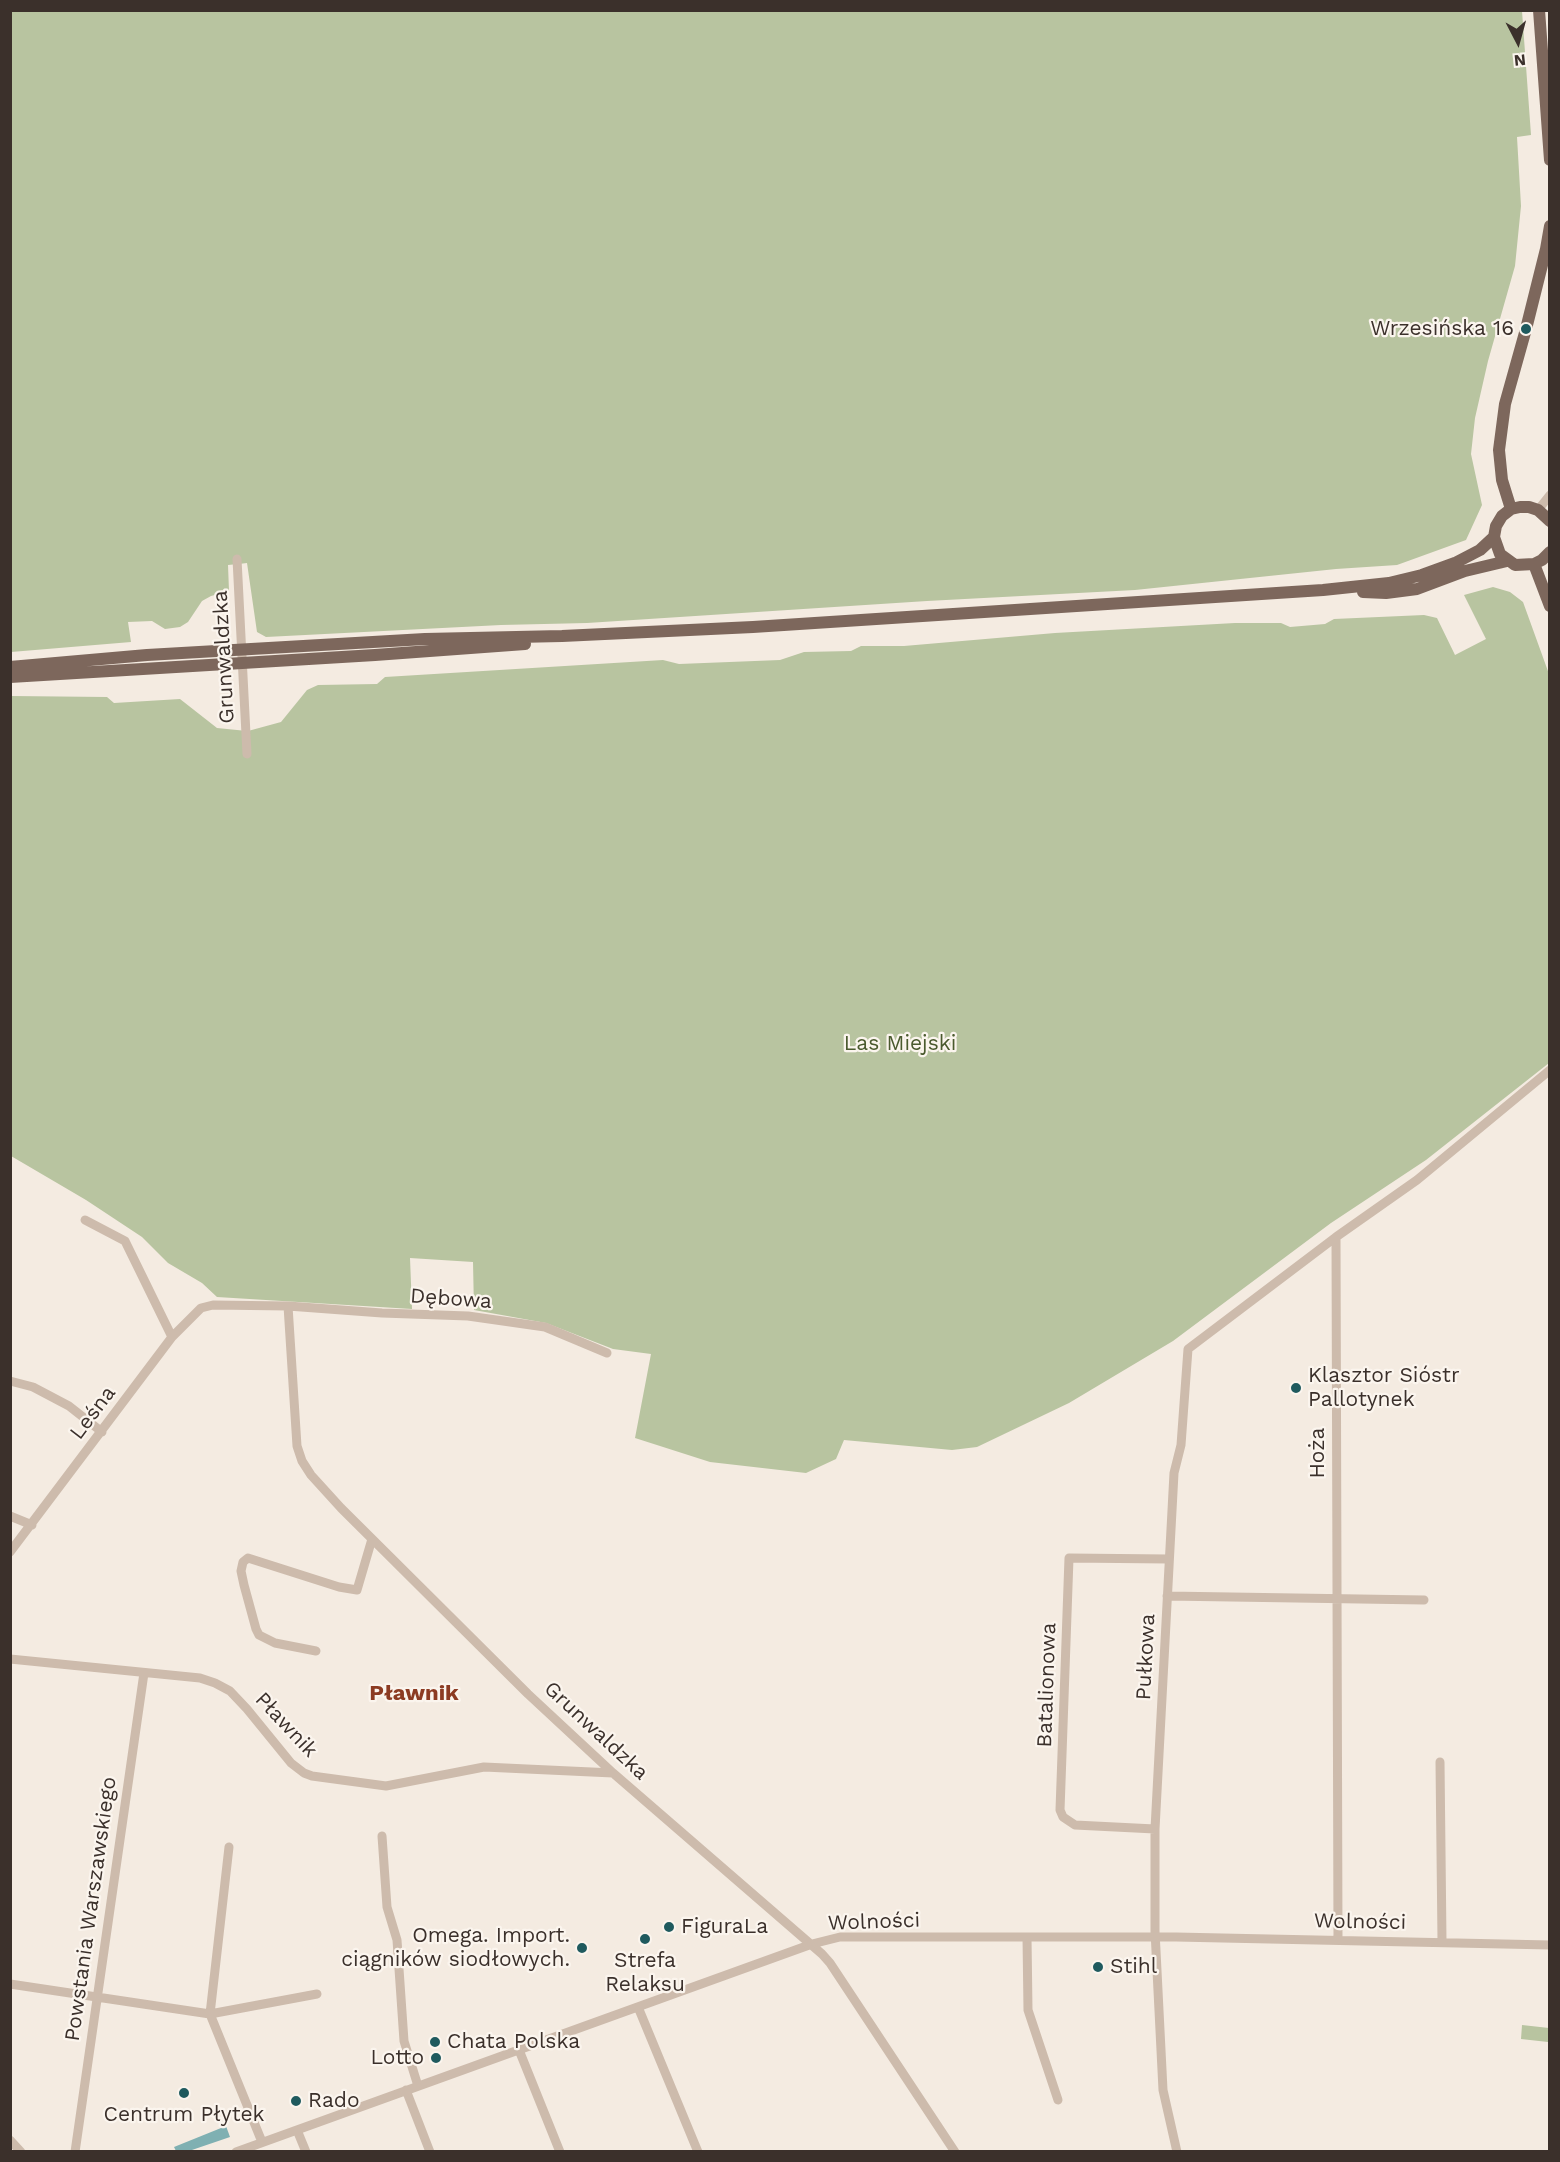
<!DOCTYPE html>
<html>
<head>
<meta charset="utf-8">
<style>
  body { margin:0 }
  #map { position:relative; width:1560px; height:2162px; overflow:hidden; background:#f4ebe1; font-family:"Work Sans",sans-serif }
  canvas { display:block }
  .frame { position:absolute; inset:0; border:12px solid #3b302b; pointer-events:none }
  .north { position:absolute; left:1488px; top:12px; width:60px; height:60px; -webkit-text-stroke:4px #fbf5ee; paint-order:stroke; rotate:174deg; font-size:16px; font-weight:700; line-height:24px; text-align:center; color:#3b302b }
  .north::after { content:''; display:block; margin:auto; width:21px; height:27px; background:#3b302b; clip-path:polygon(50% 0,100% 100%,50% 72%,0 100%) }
</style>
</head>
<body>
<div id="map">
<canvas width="1560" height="2162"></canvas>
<div class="frame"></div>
<div class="north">N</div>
</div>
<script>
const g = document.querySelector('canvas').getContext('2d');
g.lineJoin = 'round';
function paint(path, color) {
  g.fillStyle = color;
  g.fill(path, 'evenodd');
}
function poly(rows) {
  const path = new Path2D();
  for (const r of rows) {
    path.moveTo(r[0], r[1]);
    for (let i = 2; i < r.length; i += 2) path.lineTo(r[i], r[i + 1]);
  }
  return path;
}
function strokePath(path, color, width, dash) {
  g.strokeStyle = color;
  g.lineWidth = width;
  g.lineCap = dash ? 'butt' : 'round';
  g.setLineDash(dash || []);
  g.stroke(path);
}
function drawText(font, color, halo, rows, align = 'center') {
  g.font = font + ' "Work Sans",sans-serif';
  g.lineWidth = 4.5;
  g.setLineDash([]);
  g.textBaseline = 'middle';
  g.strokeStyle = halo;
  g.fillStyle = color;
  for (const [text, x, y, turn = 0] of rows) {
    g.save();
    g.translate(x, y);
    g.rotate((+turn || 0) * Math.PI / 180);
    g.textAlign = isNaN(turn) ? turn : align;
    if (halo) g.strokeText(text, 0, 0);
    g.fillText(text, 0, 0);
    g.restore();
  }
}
const green = poly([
  [11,11,1522,11,1531,135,1517,137,1521,206,1515,266,1488,361,1475,418,1471,454,1482,505,1466,540,1397,565,1336,569,1135,590,927,601,587,623,501,625,266,637,257,632,247,563,239,564,248,731,281,722,307,690,318,685,377,684,385,677,663,660,679,664,780,660,804,652,851,651,861,646,904,646,1055,633,1235,623,1281,623,1290,627,1325,624,1334,619,1424,615,1437,618,1455,655,1486,639,1464,595,1493,587,1510,592,1523,602,1549,674,1549,1063,1426,1160,1331,1223,1173,1341,1069,1403,977,1447,952,1450,844,1440,836,1459,806,1473,710,1462,635,1438,651,1354,613,1349,546,1323,474,1310,473,1262,410,1258,412,1309,217,1297,202,1283,168,1263,142,1237,86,1200,11,1156,11,696,107,697,114,703,180,699,217,728,247,731,238,564,228,565,229,591,211,596,202,601,188,622,180,627,165,629,152,621,128,622,131,642,11,652],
  [1522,2025,1549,2028,1548,2042,1521,2039]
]);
const water = poly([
  [226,2126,230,2137,189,2151,176,2151,174,2147]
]);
const minor = poly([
  [1538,510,1550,495],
  [237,559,247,754],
  [85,1220,125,1241,172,1337],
  [1336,1237,1338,1940],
  [288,1306,297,1446,302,1461,311,1475,341,1508,528,1694,613,1773,822,1954,830,1963,955,2152],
  [10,1381,33,1387,69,1406,102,1432],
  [10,1516,32,1525],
  [10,1552,172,1337,201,1308,213,1305,288,1306,382,1313,468,1316,545,1327,607,1353],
  [1167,1596,1424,1600],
  [316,1651,275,1643,259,1635,256,1629,244,1585,241,1571,243,1562,248,1558,339,1587,357,1590,372,1539],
  [10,1659,200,1678,215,1683,230,1691,247,1709,291,1763,304,1773,312,1776,386,1786,484,1767,613,1773],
  [1440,1762,1442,1941],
  [1155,1829,1075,1825,1063,1817,1060,1810,1069,1558,1168,1559],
  [382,1836,387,1907,397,1940,404,2041,418,2086],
  [229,1847,210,2014,262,2142],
  [1027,1937,1028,2010,1058,2100],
  [10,1984,210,2014,317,1994],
  [638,2007,698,2152],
  [519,2050,560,2152],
  [406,2090,430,2152],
  [297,2130,306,2152],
  [10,2140,21,2152],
  [75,2152,144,1673],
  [236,2152,812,1944,840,1937,1176,1937,1550,1945],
  [1177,2152,1163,2090,1155,1931,1155,1829,1174,1473,1181,1445,1188,1349,1336,1237,1417,1180,1550,1070]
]);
const major = poly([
  [1539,10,1550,160],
  [1511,509,1502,480,1499,450,1505,404,1526,329,1546,249,1550,226],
  [1550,521,1538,510,1529,507,1520,507,1511,509,1502,516,1496,526,1494,537,1500,554,1515,565,1534,564,1542,560,1550,552],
  [1534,564,1550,606],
  [1363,592,1386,593,1417,589,1465,571,1507,561],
  [10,667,147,655,425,639,562,636,753,627,1323,590,1389,583,1422,575,1455,563,1480,550,1494,537],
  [10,677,375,655,525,644]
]);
const markers = [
  [1526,329,6,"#1f5a5e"],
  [1296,1388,6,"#1f5a5e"],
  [669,1927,6,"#1f5a5e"],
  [645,1939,6,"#1f5a5e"],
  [582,1948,6,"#1f5a5e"],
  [1098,1967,6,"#1f5a5e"],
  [435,2042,6,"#1f5a5e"],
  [436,2058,6,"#1f5a5e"],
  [184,2093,6,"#1f5a5e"],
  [296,2101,6,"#1f5a5e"]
];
const poiNames = [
  ["Wrzesińska 16",1514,329,"right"],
  ["Klasztor Sióstr",1308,1376],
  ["Pallotynek",1308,1400],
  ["FiguraLa",681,1927],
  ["Omega. Import.",570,1936,"right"],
  ["ciągników siodłowych.",570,1960,"right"],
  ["Strefa",645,1961,"center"],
  ["Relaksu",645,1985,"center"],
  ["Stihl",1110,1967],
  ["Chata Polska",447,2042],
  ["Lotto",424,2058,"right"],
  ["Rado",308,2101],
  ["Centrum Płytek",184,2115,"center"]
];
const streetNames = [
  ["Grunwaldzka",224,657,-93],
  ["Dębowa",451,1299,4],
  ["Leśna",93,1413,-53],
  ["Hoża",1318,1453,-90],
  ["Pułkowa",1146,1657,-87],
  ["Batalionowa",1047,1685,-88],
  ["Pławnik",286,1725,47],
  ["Grunwaldzka",596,1731,43],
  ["Powstania Warszawskiego",91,1909,-82],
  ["Wolności",874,1922,-2],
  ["Wolności",1360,1922,1]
];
const parkNames = [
  ["Las Miejski",900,1044]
];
const neighbourhoodNames = [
  ["Pławnik",414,1694]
];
paint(green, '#b8c4a0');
paint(water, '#7fb0b2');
strokePath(minor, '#cdbbac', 9);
strokePath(major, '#7d675c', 12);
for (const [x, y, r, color] of markers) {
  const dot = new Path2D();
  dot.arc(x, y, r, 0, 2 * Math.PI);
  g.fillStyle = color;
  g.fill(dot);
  strokePath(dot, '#fbf5ee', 2);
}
drawText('21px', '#3b302b', '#fbf5ee', poiNames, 'left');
drawText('21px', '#3b302b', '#fbf5ee', streetNames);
drawText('21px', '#4a5a2e', '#fbf5ee', parkNames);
drawText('bold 22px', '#8c3b22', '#fbf5ee', neighbourhoodNames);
</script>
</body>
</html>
